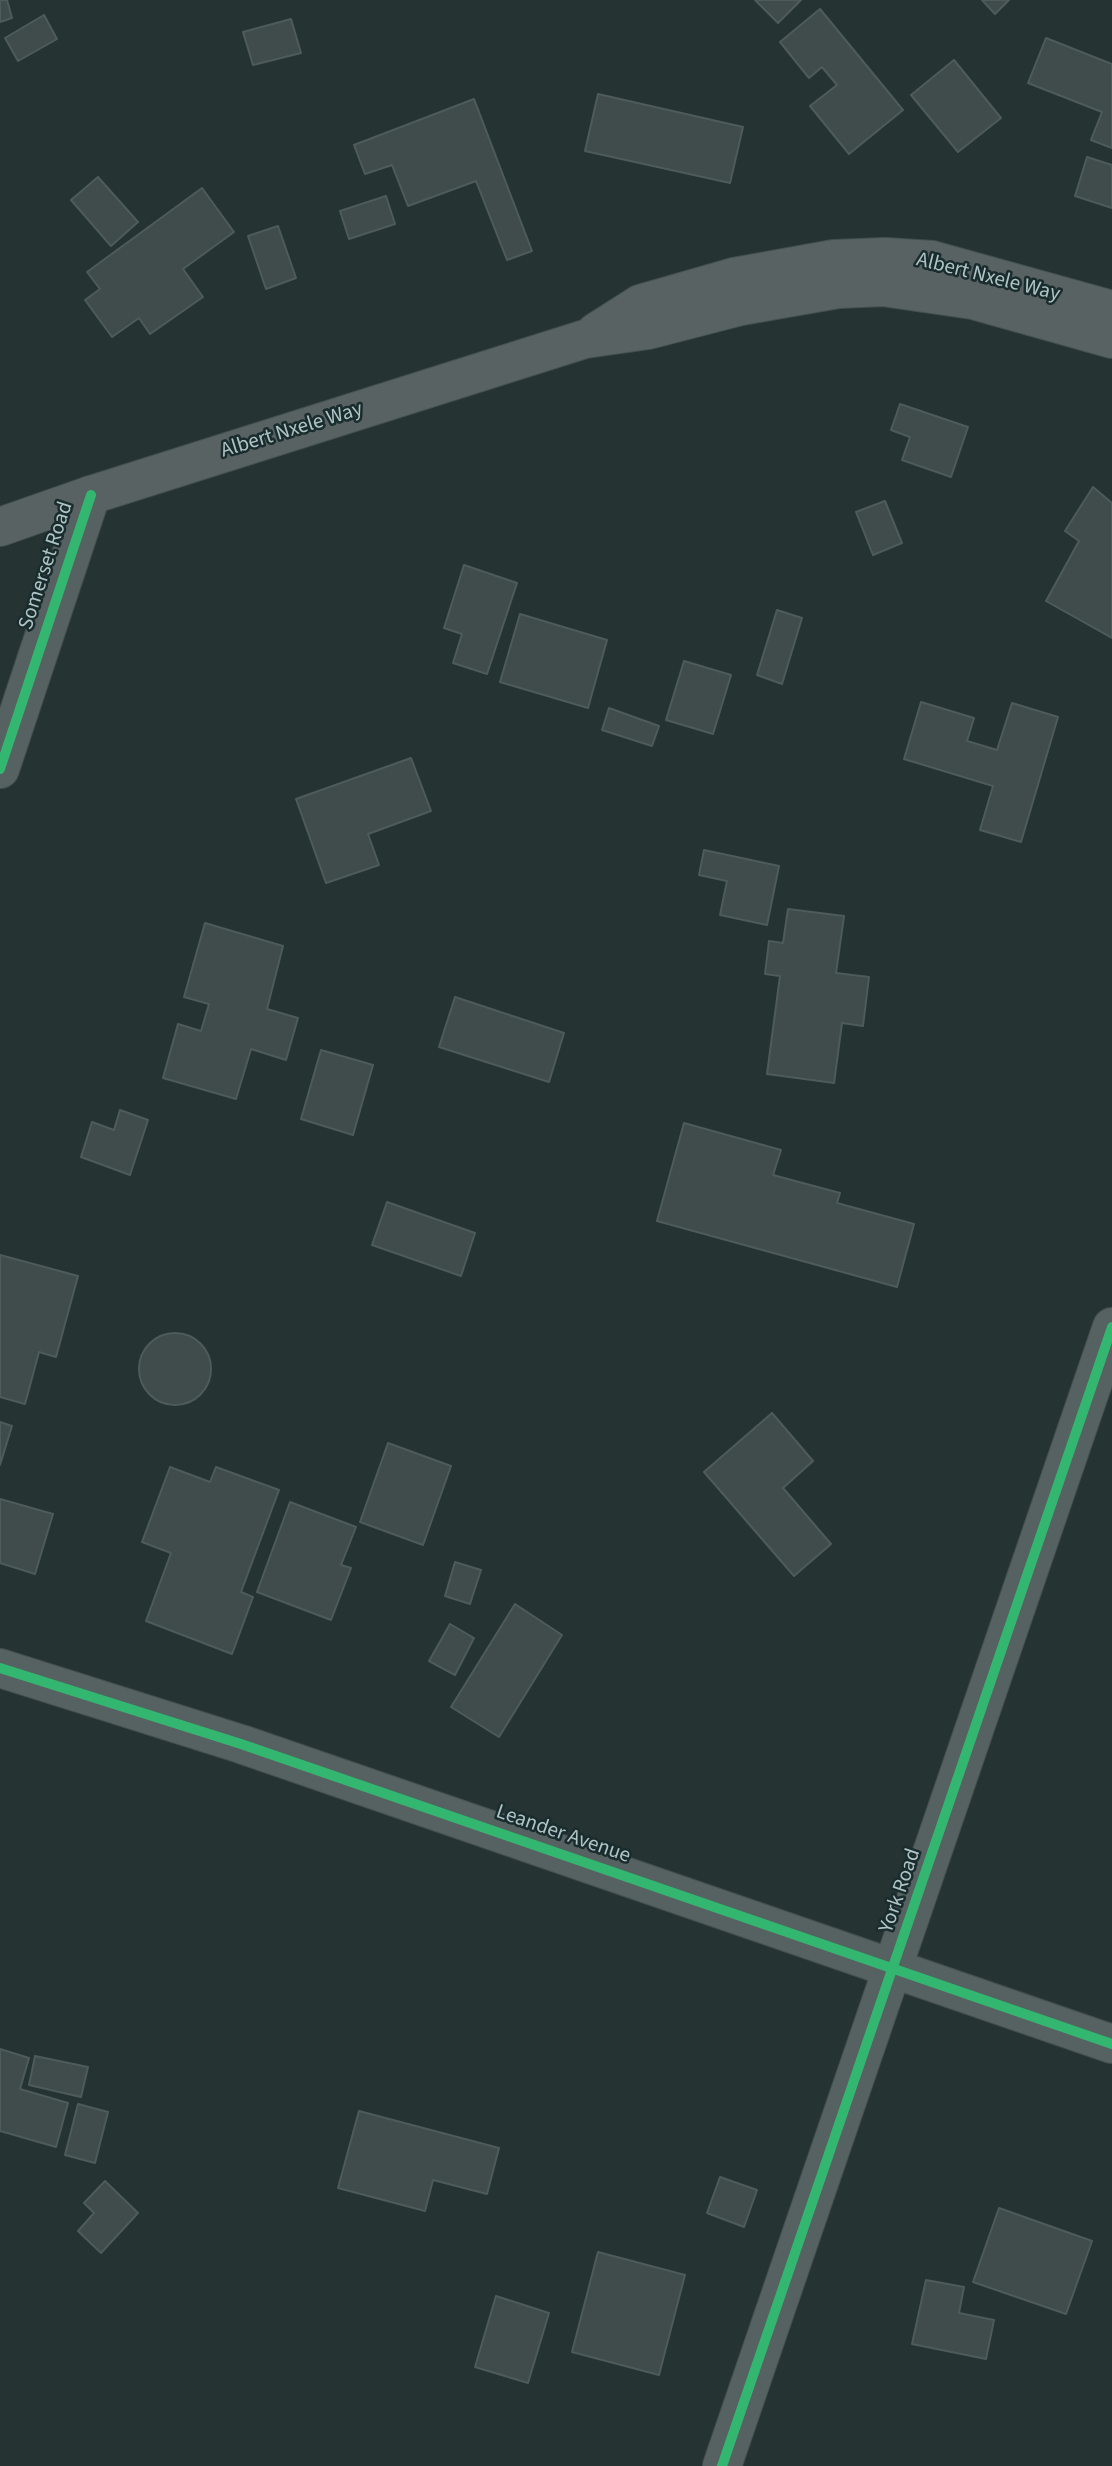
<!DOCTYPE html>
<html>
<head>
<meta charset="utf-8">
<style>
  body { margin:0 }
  canvas { display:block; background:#263333 }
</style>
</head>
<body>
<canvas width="1112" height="2466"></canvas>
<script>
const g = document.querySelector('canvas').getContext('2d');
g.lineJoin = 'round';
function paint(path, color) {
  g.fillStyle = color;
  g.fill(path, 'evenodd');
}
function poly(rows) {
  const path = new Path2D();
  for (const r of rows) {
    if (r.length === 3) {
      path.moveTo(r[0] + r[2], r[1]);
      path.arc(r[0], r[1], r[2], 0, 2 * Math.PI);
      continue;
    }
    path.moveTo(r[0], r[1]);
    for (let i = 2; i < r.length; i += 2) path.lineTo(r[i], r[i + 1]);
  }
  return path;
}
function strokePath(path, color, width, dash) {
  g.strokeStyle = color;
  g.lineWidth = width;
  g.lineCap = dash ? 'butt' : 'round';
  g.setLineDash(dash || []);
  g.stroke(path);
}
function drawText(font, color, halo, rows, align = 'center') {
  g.font = font + ' "Source Sans 3",sans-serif';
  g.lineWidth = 5;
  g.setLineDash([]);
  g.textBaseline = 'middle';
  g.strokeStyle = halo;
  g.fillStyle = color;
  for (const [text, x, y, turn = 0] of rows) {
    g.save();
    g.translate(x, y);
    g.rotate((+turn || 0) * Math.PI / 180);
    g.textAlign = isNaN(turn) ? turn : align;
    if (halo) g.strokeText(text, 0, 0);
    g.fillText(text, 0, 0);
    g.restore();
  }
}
const building = poly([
  [0,0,7,0,12,18,0,22,0,0],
  [755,0,801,0,778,23,755,0],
  [982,0,1009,0,995,14,982,0],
  [820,9,903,110,849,154,810,106,837,85,822,67,809,78,780,42,820,9],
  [44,15,57,39,18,61,5,38,44,15],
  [291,19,301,53,253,65,243,32,291,19],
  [1046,38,1112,64,1112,148,1091,140,1102,112,1028,83,1046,38],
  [954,60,1001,118,958,152,911,95,954,60],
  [598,94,743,127,730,183,585,151,598,94],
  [474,99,532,251,507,260,476,181,408,206,392,165,365,174,354,145,474,99],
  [1087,157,1112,165,1112,208,1075,196,1087,157],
  [98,177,138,222,111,246,71,200,98,177],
  [202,188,234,232,183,269,203,297,150,334,139,318,112,337,85,300,100,289,87,272,202,188],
  [386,196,395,224,349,239,340,211,386,196],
  [278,226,296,278,266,289,248,236,278,226],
  [900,404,968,427,951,477,902,460,910,437,891,430,900,404],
  [1093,487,1112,503,1112,638,1046,601,1079,541,1065,531,1093,487],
  [885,501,902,543,873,555,856,512,885,501],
  [464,565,517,583,487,674,453,663,462,634,444,628,464,565],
  [777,610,802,618,782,684,757,675,777,610],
  [520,614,607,640,588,708,500,682,520,614],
  [684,661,731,675,713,734,666,720,684,661],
  [921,702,974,718,967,741,997,750,1012,703,1058,717,1021,842,980,830,993,786,904,759,921,702],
  [609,708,659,726,652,746,602,730,609,708],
  [411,758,431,811,368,834,379,865,326,883,296,799,411,758],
  [704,850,779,866,767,925,720,915,727,881,699,875,704,850],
  [788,909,844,916,836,973,869,977,863,1026,842,1023,834,1083,767,1074,780,976,765,974,769,941,783,943,788,909],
  [205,923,283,946,267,1009,298,1018,286,1060,251,1049,236,1099,163,1078,178,1024,201,1031,209,1004,184,997,205,923],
  [455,997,564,1033,549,1082,439,1047,455,997],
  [321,1050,373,1065,353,1135,301,1119,321,1050],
  [120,1110,148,1120,130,1175,81,1157,92,1122,114,1130,120,1110],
  [684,1123,781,1150,773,1175,840,1193,837,1203,914,1224,897,1287,657,1221,684,1123],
  [387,1202,475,1233,461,1276,372,1245,387,1202],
  [0,1255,78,1276,56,1357,39,1352,25,1404,0,1397,0,1255],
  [175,1369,36],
  [772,1413,813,1461,783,1488,831,1544,794,1576,704,1472,772,1413],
  [0,1422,12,1426,0,1465,0,1422],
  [388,1443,451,1466,423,1545,360,1522,388,1443],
  [170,1467,210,1482,216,1467,279,1490,241,1592,253,1597,232,1654,146,1621,171,1553,142,1542,170,1467],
  [0,1499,53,1514,35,1574,0,1563,0,1499],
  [290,1502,356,1527,341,1565,351,1568,331,1620,257,1592,290,1502],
  [455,1562,481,1570,470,1604,445,1596,455,1562],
  [515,1604,562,1635,499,1737,451,1707,515,1604],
  [450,1624,474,1638,455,1675,429,1661,450,1624],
  [0,2049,29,2058,20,2089,68,2103,56,2147,0,2131,0,2049],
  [35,2056,88,2067,81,2097,29,2085,35,2056],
  [78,2104,108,2112,95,2163,65,2155,78,2104],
  [359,2111,499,2148,487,2194,433,2180,425,2211,338,2188,359,2111],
  [720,2177,757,2190,744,2227,707,2213,720,2177],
  [105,2181,138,2213,101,2253,78,2231,94,2213,84,2203,105,2181],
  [999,2208,1092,2241,1066,2314,973,2282,999,2208],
  [598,2252,685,2275,659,2375,572,2352,598,2252],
  [926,2280,964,2287,959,2313,994,2320,986,2359,912,2344,926,2280],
  [496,2296,549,2313,528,2383,475,2367,496,2296]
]);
const minor = poly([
  [0,769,91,495],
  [0,1668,241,1744,1112,2044],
  [722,2466,1112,1327]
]);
const major = poly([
  [596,332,640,304,734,277,834,259,885,257,932,260,1112,310],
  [0,527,91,495,585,339,648,330,741,306,838,289,883,287,973,300,1112,339]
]);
const cycleway = poly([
  [0,769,91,495],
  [0,1668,241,1744,1112,2044],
  [722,2466,1112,1327]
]);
const streetNames = [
  ["Albert Nxele Way",988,278,14],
  ["Albert Nxele Way",292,431,-17],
  ["Somerset Road",47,566,-72],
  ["Leander Avenue",563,1835,19],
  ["York Road",901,1891,-71]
];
paint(building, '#404b4b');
strokePath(building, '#4e5b5b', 2);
strokePath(minor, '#444e4e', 40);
strokePath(major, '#435050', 40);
strokePath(minor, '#566161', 38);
strokePath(major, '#586263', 38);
strokePath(cycleway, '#33b770', 10);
drawText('21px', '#afc4c5', '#1a2c2d', streetNames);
</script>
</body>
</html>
